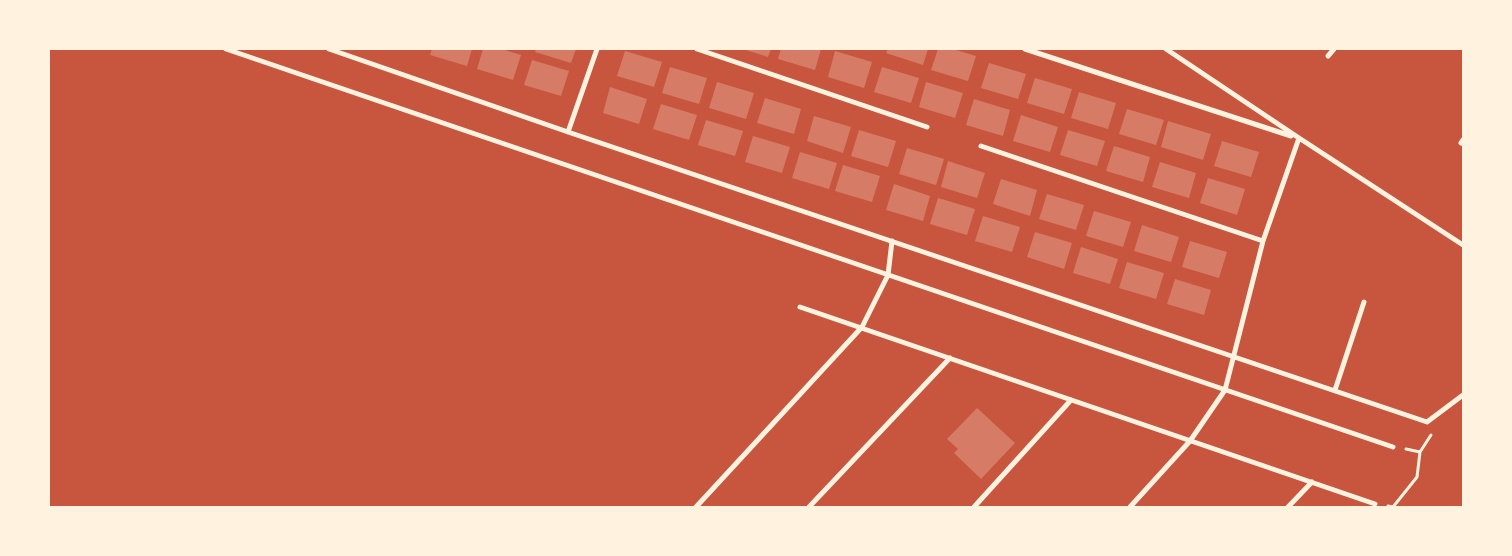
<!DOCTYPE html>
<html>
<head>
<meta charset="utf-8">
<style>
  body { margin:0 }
  #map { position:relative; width:1512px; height:556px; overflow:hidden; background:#c8553d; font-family:"Open Sans",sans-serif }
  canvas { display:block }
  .frame { position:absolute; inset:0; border:50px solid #fff3e0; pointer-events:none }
</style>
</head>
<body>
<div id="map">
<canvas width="1512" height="556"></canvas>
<div class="frame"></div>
</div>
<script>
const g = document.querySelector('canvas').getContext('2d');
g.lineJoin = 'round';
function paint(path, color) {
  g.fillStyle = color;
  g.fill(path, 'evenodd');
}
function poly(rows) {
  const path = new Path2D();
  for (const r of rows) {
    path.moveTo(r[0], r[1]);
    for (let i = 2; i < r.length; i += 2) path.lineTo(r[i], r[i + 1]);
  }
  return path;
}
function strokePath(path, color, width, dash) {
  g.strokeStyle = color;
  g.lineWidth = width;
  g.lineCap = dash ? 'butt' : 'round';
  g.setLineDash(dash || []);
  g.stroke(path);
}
const building = poly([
  [432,49,472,49,467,66,430,55],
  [483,49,502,49,521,55,513,80,477,69],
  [536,49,576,49,571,63,535,52],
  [743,49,771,49,768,57],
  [781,49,821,49,815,70,778,59],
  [888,49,928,49,923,65,886,53],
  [938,49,953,49,976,56,968,81,931,70],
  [625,51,662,62,654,87,617,76],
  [835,51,872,62,864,88,828,77],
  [532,60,569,71,561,96,524,85],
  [989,63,1026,74,1018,99,981,88],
  [670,67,707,78,699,104,662,93],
  [882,67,919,78,911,103,874,92],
  [1035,78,1072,89,1064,114,1027,103],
  [717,82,754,93,746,119,709,108],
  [926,82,963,93,955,118,919,107],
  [610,87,647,99,639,124,603,113],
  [1079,92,1116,103,1108,129,1071,118],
  [765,98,801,109,794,134,757,123],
  [974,99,1010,110,1003,136,966,125],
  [661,104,697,115,689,140,653,129],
  [1127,109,1164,120,1156,145,1119,134],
  [1021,115,1058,127,1050,152,1013,141],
  [814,116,851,127,843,153,807,141],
  [706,120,743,131,735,156,698,145],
  [1168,121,1211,134,1203,160,1161,147],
  [859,130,896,141,888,167,851,156],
  [1068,130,1105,141,1097,166,1060,155],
  [753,136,790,147,782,173,745,162],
  [1222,141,1259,152,1251,177,1214,166],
  [1114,146,1150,157,1143,182,1106,171],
  [907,148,944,159,936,185,899,174],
  [800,152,837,163,829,189,792,178],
  [948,161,985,173,977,198,941,187],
  [1160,162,1196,173,1189,198,1152,187],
  [843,165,880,176,872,202,835,191],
  [1208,178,1245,189,1237,215,1200,203],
  [1001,179,1037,190,1030,216,993,204],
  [894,184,930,196,923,221,886,210],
  [1047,194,1084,205,1076,230,1039,219],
  [938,198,975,209,967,235,930,224],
  [1094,211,1131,222,1123,247,1086,236],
  [983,216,1020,227,1012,252,975,241],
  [1142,225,1179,237,1171,262,1134,251],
  [1035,232,1072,243,1064,269,1027,257],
  [1190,241,1227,252,1219,278,1182,267],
  [1081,247,1118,259,1110,284,1073,273],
  [1127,262,1164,273,1156,299,1119,288],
  [1175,279,1211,290,1204,315,1167,304],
  [977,408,1015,443,981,479,954,453,958,449,947,439]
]);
const path = poly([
  [1406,449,1420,452],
  [1388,506,1393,507,1417,477,1420,452,1431,435]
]);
const minor = poly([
  [226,49,1393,447],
  [329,49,568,132,1427,422,1463,395],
  [697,49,927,127],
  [1025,49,1291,136],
  [1166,49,1299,138,1463,245],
  [1328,56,1334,49],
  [568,132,597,49],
  [1461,143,1463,140],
  [981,146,1263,241],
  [800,307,1375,504],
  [1335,390,1364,302],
  [696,507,862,327,888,275,892,241],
  [809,507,950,358],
  [974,507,1071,400],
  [1130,507,1190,441,1225,390,1263,241,1299,138],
  [1288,507,1312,482]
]);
paint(building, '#d67c66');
strokePath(path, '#fff3e0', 3);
strokePath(minor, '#fff3e0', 5);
</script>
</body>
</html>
